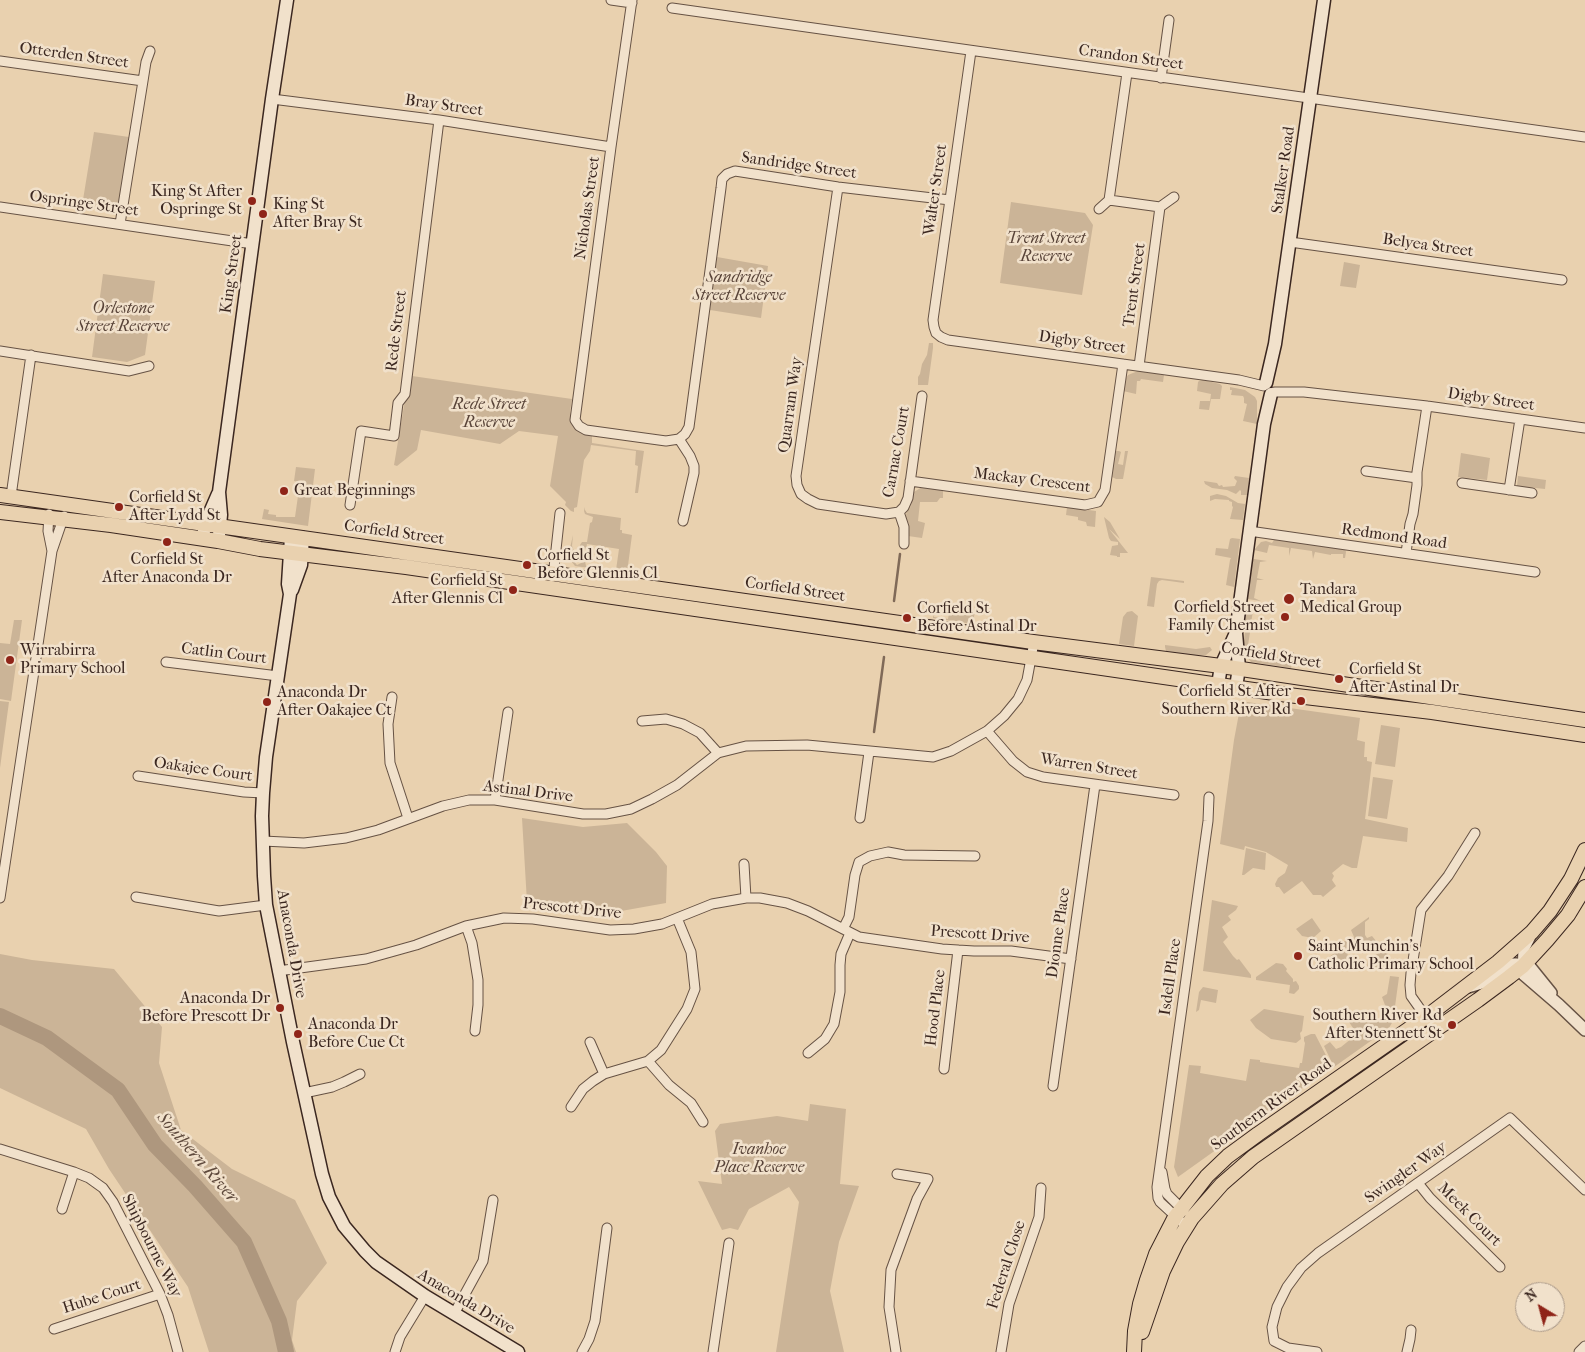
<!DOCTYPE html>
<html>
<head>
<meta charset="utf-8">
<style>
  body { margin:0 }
  #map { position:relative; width:1585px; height:1352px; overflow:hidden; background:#e9d1af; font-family:"IM FELL French Canon",serif }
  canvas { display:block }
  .north { position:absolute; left:1515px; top:1282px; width:50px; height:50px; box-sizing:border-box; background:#f1e1cb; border:1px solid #a89787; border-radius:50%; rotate:323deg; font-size:14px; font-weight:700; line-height:20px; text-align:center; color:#3b2720 }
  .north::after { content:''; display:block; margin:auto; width:18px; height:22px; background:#8f2418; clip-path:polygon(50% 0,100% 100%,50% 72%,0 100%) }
</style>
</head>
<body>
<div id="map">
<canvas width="1585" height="1352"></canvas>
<div class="north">N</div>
</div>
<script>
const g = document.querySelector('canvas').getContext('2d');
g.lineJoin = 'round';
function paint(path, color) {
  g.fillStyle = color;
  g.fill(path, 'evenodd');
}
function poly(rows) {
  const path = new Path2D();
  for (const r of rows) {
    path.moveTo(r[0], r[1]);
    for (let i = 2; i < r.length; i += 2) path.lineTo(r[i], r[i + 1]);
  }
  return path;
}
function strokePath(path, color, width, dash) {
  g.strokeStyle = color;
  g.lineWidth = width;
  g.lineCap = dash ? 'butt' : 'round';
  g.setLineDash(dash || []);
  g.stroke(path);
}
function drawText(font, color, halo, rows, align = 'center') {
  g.font = font + ' "IM FELL French Canon",serif';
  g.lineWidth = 5;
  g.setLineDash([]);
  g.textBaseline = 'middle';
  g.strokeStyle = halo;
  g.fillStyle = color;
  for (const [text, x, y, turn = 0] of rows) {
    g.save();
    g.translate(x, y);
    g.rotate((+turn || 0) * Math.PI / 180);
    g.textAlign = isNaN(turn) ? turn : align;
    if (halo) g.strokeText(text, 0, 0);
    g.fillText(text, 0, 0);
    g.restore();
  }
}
const green = poly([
  [94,132,129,137,118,211,82,206],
  [1011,202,1085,213,1093,225,1082,295,1000,283],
  [717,257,768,266,761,318,710,310],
  [1344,262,1360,265,1356,288,1340,286],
  [103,274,155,281,145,355,127,362,92,357],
  [929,343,933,343,933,348,928,385,918,385,918,377,920,374,922,364,927,355],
  [1138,371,1164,375,1163,382,1141,379,1140,381,1137,381,1136,394,1123,391,1125,380,1128,375],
  [412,376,572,399,570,412,572,422,580,432,592,436,592,443,644,451,638,493,635,493,638,466,635,465,636,451,591,445,590,451,584,460,577,507,574,508,574,512,571,511,565,505,566,502,550,486,558,436,519,431,500,444,421,430,417,450,397,466,394,465,405,400,410,389],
  [1203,380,1220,384,1222,386,1220,399,1211,399,1209,410,1199,409,1200,401,1210,401,1211,394,1197,391,1198,382,1199,381],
  [1230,387,1245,390,1255,397,1257,401,1257,424,1243,421,1247,404,1244,403,1244,398,1243,396,1231,395,1232,390,1230,390],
  [1115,451,1119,451,1121,452,1118,464,1123,465,1125,451,1128,451,1123,479,1116,479,1112,477],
  [1461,453,1490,458,1487,480,1458,477],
  [296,467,315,469,308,526,262,519,264,509,269,510,268,514,276,515,276,517,295,517,300,482,294,481],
  [1235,476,1249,478,1247,495,1241,495,1241,491,1240,490,1236,494,1227,490,1212,488,1205,484,1204,481,1217,483,1219,486,1222,485,1223,487,1235,486,1237,481,1234,478],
  [1518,476,1546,480,1545,489,1517,486],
  [922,487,943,489,943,498,940,498,937,502,920,502,918,521,925,523,922,538,908,536,907,534,909,524,906,518,906,514,911,506,914,492],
  [1217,494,1226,496,1238,503,1245,504,1243,520,1230,519,1233,507,1232,506,1232,502,1229,501,1229,500,1215,499,1210,501,1210,496],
  [585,507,585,510,587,513,621,518,620,530,622,530,622,533,632,535,627,573,575,566,568,557,573,535,572,546,575,553,570,557,577,565,585,561,586,566,616,570,619,549,587,544,586,549,583,550,580,545,582,542,587,542,590,523,592,522,593,517,585,514,584,511],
  [1067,507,1096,511,1095,527,1087,526,1086,522,1078,520,1078,517,1066,515],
  [1104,517,1110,522,1120,539,1109,529,1128,553,1120,553,1120,557,1117,557,1117,556,1110,555,1112,546,1118,545,1118,542,1111,541,1109,538],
  [1232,538,1240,539,1234,587,1226,585,1230,560,1231,558,1215,555,1216,548,1228,549,1230,539],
  [1274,540,1345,549,1346,552,1345,558,1343,558,1343,554,1331,554,1331,555,1315,552,1313,559,1312,551,1291,548,1289,556,1289,548,1269,545,1267,553,1254,550,1261,542,1266,541,1272,543],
  [1254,559,1267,561,1260,562,1257,578,1264,580,1257,580,1254,598,1261,601,1247,599,1252,560],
  [1151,577,1184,581,1184,583,1162,580,1159,581,1157,584,1154,607,1147,606],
  [1246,602,1261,603,1261,605,1254,605,1251,623,1258,626,1251,626,1248,645,1255,647,1254,653,1274,656,1275,650,1275,657,1291,659,1292,652,1294,652,1291,668,1251,662,1248,658,1243,648,1245,632,1243,626],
  [950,608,975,610,973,624,933,618,933,615,934,617,948,619],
  [1132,611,1138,616,1134,646,1119,644,1123,617,1127,612],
  [14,620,22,620,11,701,0,699,0,643,10,644],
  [1165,645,1196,649,1210,647,1212,650,1206,655,1193,655,1166,651,1165,647],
  [0,701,9,702,0,768],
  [1247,702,1360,718,1357,740,1365,742,1364,757,1367,757,1367,761,1372,762,1365,819,1408,828,1407,842,1363,836,1357,868,1352,868,1343,864,1332,873,1334,876,1332,880,1336,886,1323,897,1321,895,1313,895,1302,881,1284,894,1279,887,1276,887,1275,884,1278,878,1285,873,1288,865,1266,852,1245,846,1244,850,1220,844,1234,740,1240,708],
  [1381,725,1400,728,1395,767,1375,764],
  [1373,777,1393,780,1387,819,1368,816],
  [522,818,583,827,627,823,656,852,667,866,666,903,610,913,527,902],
  [1246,848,1266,853,1265,870,1253,868,1244,875,1242,875],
  [1212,900,1238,906,1236,910,1228,916,1231,920,1222,927,1228,937,1223,942,1233,956,1237,960,1239,959,1251,975,1251,978,1203,971],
  [1369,917,1369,919,1365,922,1365,935,1367,938,1372,936,1381,947,1373,952,1352,949,1354,937,1351,930],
  [1312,918,1321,931,1313,938,1302,936,1296,929],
  [1349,938,1347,961,1342,961,1334,967,1334,970,1314,969,1337,951,1338,946],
  [1385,949,1388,949,1386,970,1367,967,1368,960],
  [0,954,32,960,114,969,162,1027,159,1063,181,1130,232,1169,295,1200,327,1263,297,1301,292,1340,296,1352,209,1352,188,1287,109,1169,86,1129,0,1088],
  [1276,963,1283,964,1287,969,1286,971,1293,979,1293,982,1296,981,1299,986,1299,989,1294,994,1289,993,1290,985,1256,980,1256,977],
  [1390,976,1399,977,1393,1021,1389,1028,1334,1067,1324,1046,1330,1042,1336,1049,1341,1047,1357,1034,1349,1022,1349,1018,1355,1019,1359,1015,1364,1021,1371,1022,1381,1018,1385,1005,1382,997,1387,994],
  [1203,987,1218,990,1216,1003,1201,1000,1199,1010,1196,1012,1199,992],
  [1264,1009,1304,1016,1302,1031,1300,1033,1301,1039,1296,1043,1271,1039,1256,1028,1250,1020],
  [1311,1034,1315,1034,1332,1067,1178,1177,1174,1167,1189,1065,1201,1066,1200,1073,1246,1081,1250,1059,1260,1060,1260,1062,1299,1068,1300,1063,1302,1063,1305,1043,1304,1041,1304,1037],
  [810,1104,846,1109,840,1184,859,1186,839,1242,830,1291,844,1352,776,1352,799,1202,789,1187,749,1209,738,1230,730,1228,722,1230,698,1181,722,1184,715,1131,720,1124,777,1116,808,1121]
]);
const stream = poly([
  [894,601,900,554],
  [874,732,884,657]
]);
const river = poly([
  [0,1016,47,1038,118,1090,155,1145,195,1186,244,1242,279,1321,286,1352]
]);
const minor = poly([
  [611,0,632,3],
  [632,0,611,147,575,420,579,426,586,430,666,441,679,439,685,434,689,427,721,188,722,179,727,174,735,171,838,187,950,200],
  [672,8,1585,137],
  [971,51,933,320,934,327,936,333,941,337,948,340,1239,380,1264,386],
  [0,61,143,81,120,224],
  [1127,73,1109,200,1160,207,1139,366],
  [1161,78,1169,20],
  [143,81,146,62,150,51],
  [272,99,439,120,611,147],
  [838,187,796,476,797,485,801,494,808,499,818,504,886,514,899,512,904,527,904,544],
  [0,207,253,244],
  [1160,207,1174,197],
  [1099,209,1109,200],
  [1290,242,1562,280],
  [0,351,129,371,149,366],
  [1274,392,1304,392,1427,406,1585,428],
  [679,439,690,456,694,466,694,473,683,521],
  [1366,471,1417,478],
  [910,481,1085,505,1098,502,1105,490,1123,364],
  [1462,483,1532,493],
  [1509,490,1520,419],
  [11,496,31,355],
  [350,505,361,431,394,436,398,403,405,394,439,120],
  [899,512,904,507,908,498,922,396],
  [49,514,48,531,52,551],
  [1249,531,1535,572],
  [1406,553,1410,524,1413,514,1417,485,1417,472,1427,406],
  [553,577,560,513],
  [166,662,278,676],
  [392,697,388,724,390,763,408,818],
  [642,721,666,719,683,724,700,733,718,753],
  [987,731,1013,761,1027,772,1043,777,1174,795],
  [138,776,244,792,263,793],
  [495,800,508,712],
  [860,818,869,752],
  [263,841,304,843,346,838,378,830,443,806,469,800,495,800,583,814,606,814,631,809,652,799,677,785,718,753,746,746,807,745,933,757,951,751,987,731,1004,716,1018,699,1027,680,1034,642],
  [744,864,746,898],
  [136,897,219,911,266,905],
  [0,898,52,551,64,516],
  [677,918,691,952,695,989,687,1009,661,1050,648,1061,669,1085,691,1103,703,1122],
  [466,926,472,943,478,980,478,1005,475,1031],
  [843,929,849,917,855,875,859,862,870,856,888,852,904,855,975,856],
  [278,971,366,959,416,945,466,926,504,918,533,919,610,930,634,929,662,924,712,904,746,898,760,898,787,903,808,911,859,937,942,949,974,951,1011,951,1071,959],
  [1435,1030,1411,996,1410,985,1411,973,1421,910,1448,876,1475,833],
  [590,1042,604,1074],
  [808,1053,825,1039,834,1024,840,992,840,965,841,954,850,933],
  [944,1069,958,950],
  [1053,1086,1095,785],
  [304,1093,332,1087,344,1082,360,1074],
  [571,1107,583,1089,593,1081,604,1074,648,1061],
  [0,1149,74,1172,89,1178,103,1188,113,1202,160,1294,168,1315,178,1352],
  [1162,1172,1165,1189,1167,1194,1184,1211],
  [1418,1183,1430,1198,1500,1267],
  [62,1209,74,1172],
  [1186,1226,1160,1202,1158,1198,1157,1187,1208,821,1209,797],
  [454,1314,483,1261,493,1200],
  [54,1329,160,1294],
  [395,1352,400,1337,425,1296],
  [582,1352,589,1339,595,1321,607,1228],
  [713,1352,729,1243],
  [896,1352,889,1307,891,1270,917,1199,928,1179,897,1174],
  [1001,1352,1009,1304,1039,1217,1041,1188],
  [1317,1352,1288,1348,1274,1341,1272,1327,1277,1307,1287,1287,1301,1268,1318,1253,1510,1118,1585,1190],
  [1407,1352,1410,1339,1411,1330],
  [1579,1352,1585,1346]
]);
const tertiary = poly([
  [1530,936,1524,948,1523,974,1559,1005,1585,1030],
  [1468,987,1485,982,1503,969,1512,964,1517,964,1530,967,1551,993]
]);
const secondary = poly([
  [1266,383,1275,344,1324,0],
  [219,535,221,515,219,492,221,477,272,99,287,0],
  [291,537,288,584,290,594,266,757,263,793,262,816,264,876,266,905,293,1042,322,1174,329,1197,344,1226,365,1251,376,1262,425,1296,518,1352],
  [203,538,205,524,218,494],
  [292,590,301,565,303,538],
  [1218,685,1221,666,1235,635],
  [1236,687,1239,668,1236,633,1264,424,1271,394]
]);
const primary = poly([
  [0,495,1033,642,1221,666,1585,720],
  [0,512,111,525,218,541,260,549,406,567,1288,695,1432,712,1585,735],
  [1142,1332,1163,1271,1177,1242,1192,1218,1222,1184,1253,1157,1478,1000,1509,977,1523,966,1547,940,1568,915,1585,887],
  [1134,1352,1135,1331,1140,1304,1147,1280,1156,1254,1175,1217,1207,1176,1228,1156,1258,1134,1426,1017,1498,962,1532,932,1550,911,1571,879,1585,850]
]);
const markers = [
  [252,201,5,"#8f2418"],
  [263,214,5,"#8f2418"],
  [284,491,5,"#8f2418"],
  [119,507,5,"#8f2418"],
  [167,542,5,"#8f2418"],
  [527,565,5,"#8f2418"],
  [513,590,5,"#8f2418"],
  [1289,599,6,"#8f2418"],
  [1285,617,5,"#8f2418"],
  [907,618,5,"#8f2418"],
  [10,660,5,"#8f2418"],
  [1339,679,5,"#8f2418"],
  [1301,701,5,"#8f2418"],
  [267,702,5,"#8f2418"],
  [1298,956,5,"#8f2418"],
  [280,1008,5,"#8f2418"],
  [1452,1025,5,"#8f2418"],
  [298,1034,5,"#8f2418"]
];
const streetNames = [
  ["Otterden Street",74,56,8],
  ["Crandon Street",1131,58,8],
  ["Bray Street",444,106,8],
  ["Sandridge Street",799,166,8],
  ["Stalker Road",1284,170,-82],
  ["Walter Street",936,190,-82],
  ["Ospringe Street",84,204,8],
  ["Nicholas Street",588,208,-82],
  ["Belyea Street",1428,246,8],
  ["King Street",232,274,-82],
  ["Trent Street",1135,285,-82],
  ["Rede Street",397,331,-83],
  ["Digby Street",1082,343,8],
  ["Digby Street",1491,400,8],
  ["Quarram Way",791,405,-82],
  ["Carnac Court",897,452,-80],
  ["Mackay Crescent",1032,481,7],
  ["Corfield Street",394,533,8],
  ["Redmond Road",1394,537,8],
  ["Corfield Street",795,590,8],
  ["Catlin Court",224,654,7],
  ["Corfield Street",1271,656,9],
  ["Warren Street",1089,767,9],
  ["Oakajee Court",203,770,8],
  ["Astinal Drive",528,792,7],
  ["Prescott Drive",572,909,6],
  ["Dionne Place",1059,933,-82],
  ["Prescott Drive",980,935,4],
  ["Anaconda Drive",291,944,80],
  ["Isdell Place",1171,977,-82],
  ["Hood Place",936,1008,-83],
  ["Southern River Road",1272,1105,-36],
  ["Swingler Way",1406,1173,-35],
  ["Meek Court",1469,1215,45],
  ["Shipbourne Way",151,1246,63],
  ["Federal Close",1007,1265,-72],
  ["Hube Court",102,1297,-18],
  ["Anaconda Drive",466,1302,31]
];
const poiNames = [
  ["King St After",242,192,"right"],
  ["Ospringe St",242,210,"right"],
  ["King St",273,205],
  ["After Bray St",273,223],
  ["Great Beginnings",294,491],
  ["Corfield St",129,498],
  ["After Lydd St",129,516],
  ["Corfield St",537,556],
  ["Before Glennis Cl",537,574],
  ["Corfield St",167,560,"center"],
  ["After Anaconda Dr",167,578,"center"],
  ["Corfield St",503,581,"right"],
  ["After Glennis Cl",503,599,"right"],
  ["Tandara",1300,590],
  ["Medical Group",1300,608],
  ["Corfield Street",1275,608,"right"],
  ["Family Chemist",1275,626,"right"],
  ["Corfield St",917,609],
  ["Before Astinal Dr",917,627],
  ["Wirrabirra",20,651],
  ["Primary School",20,669],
  ["Corfield St",1349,670],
  ["After Astinal Dr",1349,688],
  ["Corfield St After",1291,692,"right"],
  ["Southern River Rd",1291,710,"right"],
  ["Anaconda Dr",277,693],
  ["After Oakajee Ct",277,711],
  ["Saint Munchin’s",1308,947],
  ["Catholic Primary School",1308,965],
  ["Anaconda Dr",270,999,"right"],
  ["Before Prescott Dr",270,1017,"right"],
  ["Southern River Rd",1442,1016,"right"],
  ["After Stennett St",1442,1034,"right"],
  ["Anaconda Dr",308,1025],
  ["Before Cue Ct",308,1043]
];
const parkNames = [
  ["Trent Street",1046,239],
  ["Reserve",1046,257],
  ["Sandridge",739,278],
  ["Street Reserve",739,296],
  ["Orlestone",123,309],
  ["Street Reserve",123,327],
  ["Rede Street",489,405],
  ["Reserve",489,423],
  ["Ivanhoe",759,1150],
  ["Place Reserve",759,1168]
];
const waterNames = [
  ["Southern River",197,1158,49]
];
paint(green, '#cbb497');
strokePath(stream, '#806a58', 2.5);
strokePath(river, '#ae977e', 16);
strokePath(minor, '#665244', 11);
strokePath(tertiary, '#665244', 14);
strokePath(secondary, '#3b2720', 15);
strokePath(primary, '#3b2720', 16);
strokePath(minor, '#f1e1cb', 9);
strokePath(tertiary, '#f1e1cb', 11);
strokePath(secondary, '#f1e1cb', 12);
strokePath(primary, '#e9d1af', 14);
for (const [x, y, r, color] of markers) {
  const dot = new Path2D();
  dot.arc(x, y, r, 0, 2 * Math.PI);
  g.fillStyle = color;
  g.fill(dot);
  strokePath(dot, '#f1e1cb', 2);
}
drawText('16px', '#3b2720', '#f1e1cb', streetNames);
drawText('16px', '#3b2720', '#f1e1cb', poiNames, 'left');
drawText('italic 16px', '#584338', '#f1e1cb', parkNames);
drawText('italic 18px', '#5e493c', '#f1e1cb', waterNames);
</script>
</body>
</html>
